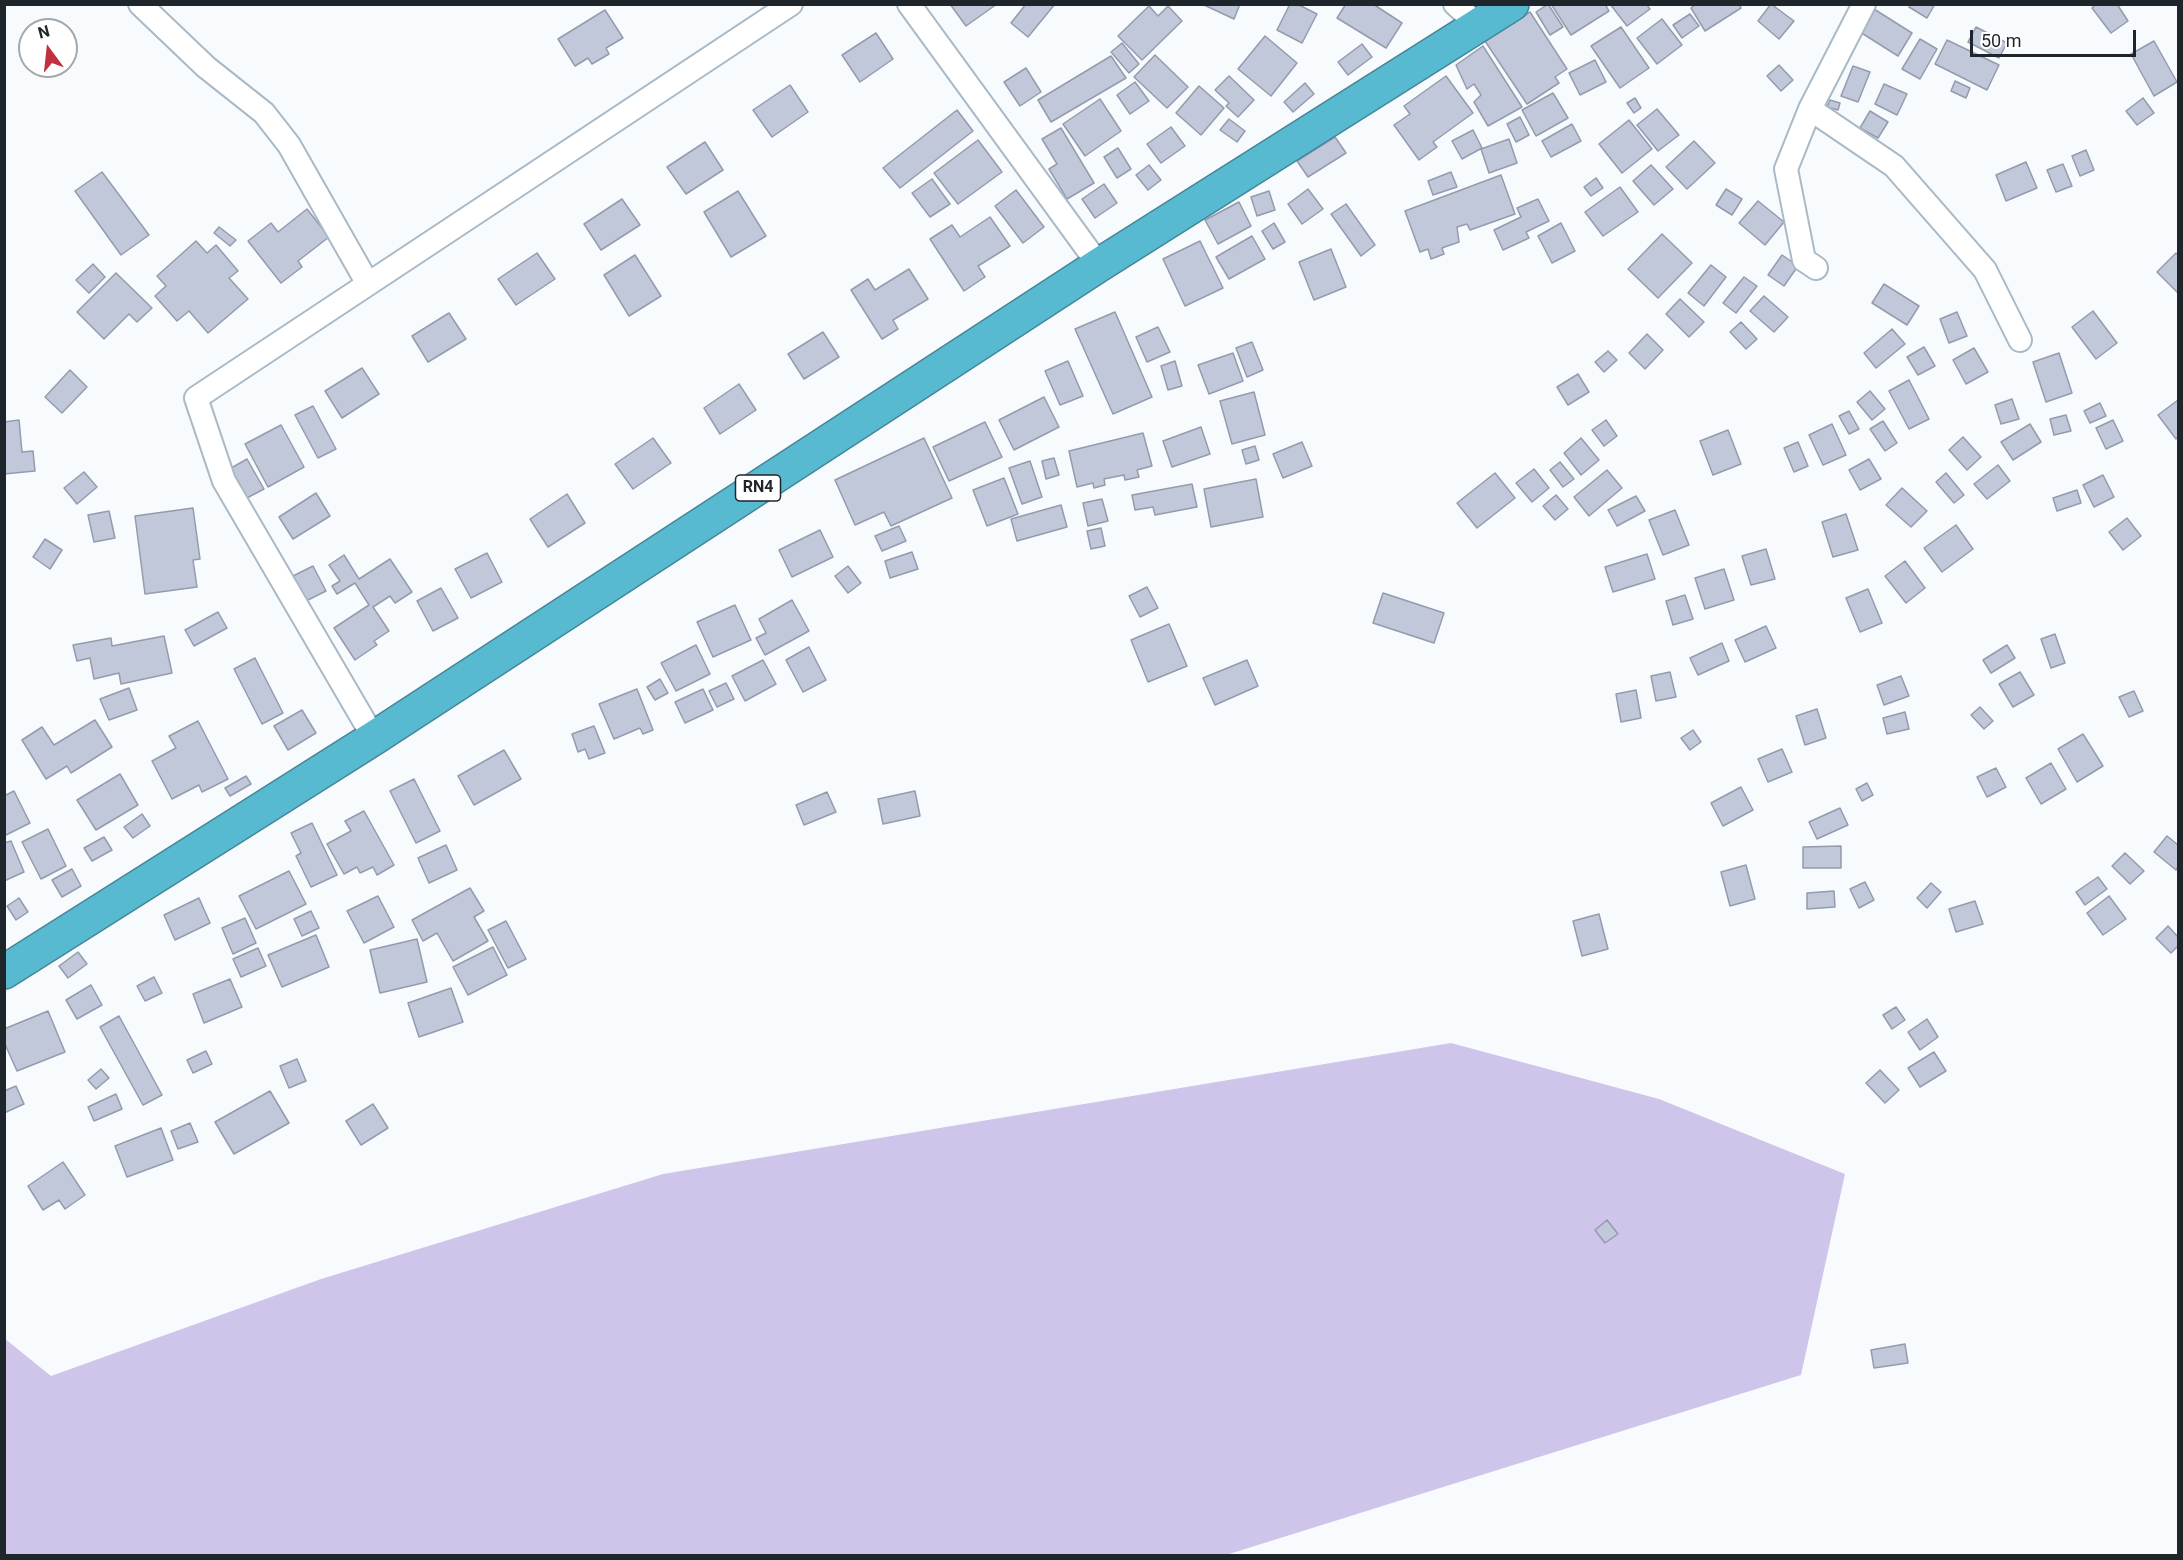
<!DOCTYPE html>
<html>
<head>
<meta charset="utf-8">
<style>
  body { margin:0 }
  #map { position:relative; width:2183px; height:1560px; overflow:hidden; background:#f7fbfe; font-family:Roboto,sans-serif }
  canvas { display:block }
  .frame { position:absolute; inset:0; border:6px solid #1f262b; pointer-events:none }
  .north { position:absolute; left:18px; top:18px; width:60px; height:60px; box-sizing:border-box; background:#fff; border:2px solid #a5a8aa; border-radius:50%; rotate:345deg; font-size:16px; font-weight:700; line-height:24px; text-align:center; color:#1f262b }
  .north::after { content:''; display:block; margin:auto; width:21px; height:27px; background:#c03040; clip-path:polygon(50% 0,100% 100%,50% 72%,0 100%) }
  .scale { position:absolute; left:1970px; top:30px; width:166px; height:27px; box-sizing:border-box; border:3px solid #1f262b; border-top:0; padding-left:8px; font-size:18px; line-height:21px; white-space:nowrap; color:#1f262b; -webkit-text-stroke:4px #fff; paint-order:stroke }
</style>
</head>
<body>
<div id="map">
<canvas width="2183" height="1560"></canvas>
<div class="frame"></div>
<div class="north">N</div>
<div class="scale">50 m</div>
</div>
<script>
const g = document.querySelector('canvas').getContext('2d');
g.lineJoin = 'round';
function paint(path, color) {
  g.fillStyle = color;
  g.fill(path, 'evenodd');
}
function poly(rows) {
  const path = new Path2D();
  for (const r of rows) {
    path.moveTo(r[0], r[1]);
    for (let i = 2; i < r.length; i += 2) path.lineTo(r[i], r[i + 1]);
  }
  return path;
}
function strokePath(path, color, width, dash) {
  g.strokeStyle = color;
  g.lineWidth = width;
  g.lineCap = dash ? 'butt' : 'round';
  g.setLineDash(dash || []);
  g.stroke(path);
}
function drawText(font, color, halo, rows, align = 'center') {
  g.font = font + ' Roboto,sans-serif';
  g.lineWidth = 5;
  g.setLineDash([]);
  g.textBaseline = 'middle';
  g.strokeStyle = halo;
  g.fillStyle = color;
  for (const [text, x, y, turn = 0] of rows) {
    g.save();
    g.translate(x, y);
    g.rotate((+turn || 0) * Math.PI / 180);
    g.textAlign = isNaN(turn) ? turn : align;
    if (halo) g.strokeText(text, 0, 0);
    g.fillText(text, 0, 0);
    g.restore();
  }
}
const green = poly([
  [1451,1043,1659,1099,1845,1174,1801,1375,1226,1555,5,1555,4,1338,51,1376,321,1279,663,1174]
]);
const building = poly([
  [950,4,997,4,966,26,950,4],
  [1026,4,1055,4,1028,37,1011,23,1026,4],
  [1202,4,1240,4,1234,19,1202,4],
  [1290,4,1297,4,1317,14,1302,43,1277,30,1290,4],
  [1346,4,1373,4,1402,23,1386,48,1337,18,1346,4],
  [1548,4,1563,27,1550,35,1536,12,1548,4],
  [1551,4,1605,4,1609,11,1571,35,1551,4],
  [1610,4,1646,4,1650,9,1627,26,1610,4],
  [1696,4,1739,4,1741,8,1705,31,1691,8,1696,4],
  [1771,4,1794,21,1779,39,1758,21,1771,4],
  [1910,4,1935,4,1927,18,1909,7,1910,4],
  [2096,4,2117,4,2128,21,2111,33,2092,8,2096,4],
  [1149,6,1158,16,1168,6,1182,21,1142,60,1118,36,1149,6],
  [1874,9,1912,33,1898,56,1860,32,1874,9],
  [605,10,623,38,606,48,609,54,592,64,588,58,575,66,558,39,605,10],
  [1530,12,1567,69,1555,77,1559,83,1527,104,1485,41,1530,12],
  [1690,14,1699,26,1682,38,1673,25,1690,14],
  [1662,19,1682,45,1657,64,1637,38,1662,19],
  [1621,27,1649,68,1620,88,1591,46,1621,27],
  [1976,27,2007,43,1999,58,1968,42,1976,27],
  [876,33,893,59,860,82,842,55,876,33],
  [1265,36,1297,63,1271,96,1238,69,1265,36],
  [1920,39,1937,49,1920,79,1902,69,1920,39],
  [1947,40,1999,65,1987,90,1935,64,1947,40],
  [2154,41,2177,82,2154,96,2131,54,2154,41],
  [1122,43,1139,64,1129,73,1111,52,1122,43],
  [1362,44,1372,57,1348,75,1338,62,1362,44],
  [1483,46,1522,107,1488,126,1474,102,1481,95,1474,84,1467,89,1456,65,1483,46],
  [1155,55,1188,87,1167,108,1134,77,1155,55],
  [1111,56,1126,78,1051,122,1038,100,1111,56],
  [1595,60,1606,82,1580,95,1569,73,1595,60],
  [1779,65,1793,80,1781,91,1767,76,1779,65],
  [1853,66,1870,72,1858,102,1841,96,1853,66],
  [1026,68,1041,92,1020,106,1004,82,1026,68],
  [1229,76,1254,100,1238,117,1226,106,1229,103,1215,90,1229,76],
  [1446,76,1473,113,1433,142,1437,147,1419,160,1394,125,1410,114,1404,106,1446,76],
  [1955,81,1970,88,1966,98,1951,91,1955,81],
  [1135,82,1149,101,1130,114,1117,95,1135,82],
  [1305,83,1314,94,1293,112,1284,102,1305,83],
  [1884,84,1907,94,1897,115,1875,104,1884,84],
  [790,85,808,112,772,137,753,110,790,85],
  [1199,86,1224,108,1201,135,1176,113,1199,86],
  [1553,93,1568,118,1536,136,1522,110,1553,93],
  [1635,98,1641,108,1634,113,1627,103,1635,98],
  [2143,98,2154,113,2137,125,2126,111,2143,98],
  [1100,99,1121,131,1085,156,1063,124,1100,99],
  [1830,100,1840,103,1838,110,1827,107,1830,100],
  [1657,109,1679,135,1658,151,1637,125,1657,109],
  [957,110,973,131,900,188,883,168,957,110],
  [1870,111,1888,122,1878,138,1860,128,1870,111],
  [1520,117,1529,135,1516,142,1507,124,1520,117],
  [1229,119,1245,131,1237,142,1220,130,1229,119],
  [1629,120,1652,149,1622,173,1599,144,1629,120],
  [1572,124,1581,141,1551,157,1542,141,1572,124],
  [1171,127,1185,146,1161,163,1147,144,1171,127],
  [1061,128,1094,183,1067,199,1049,169,1057,164,1042,139,1061,128],
  [1473,130,1482,148,1462,159,1452,141,1473,130],
  [1335,137,1346,153,1308,177,1297,161,1335,137],
  [1509,139,1517,163,1489,173,1481,149,1509,139],
  [978,140,1002,172,958,204,934,173,978,140],
  [1694,141,1715,163,1687,189,1666,167,1694,141],
  [705,142,723,170,686,194,667,167,705,142],
  [1118,148,1131,169,1117,178,1104,157,1118,148],
  [2086,150,2094,170,2080,176,2072,156,2086,150],
  [2026,162,2037,188,2006,201,1996,175,2026,162],
  [2063,164,2072,186,2056,192,2047,170,2063,164],
  [1149,165,1161,180,1148,190,1136,175,1149,165],
  [1651,165,1673,189,1654,205,1633,181,1651,165],
  [102,172,149,235,121,255,75,191,102,172],
  [1451,172,1457,187,1433,195,1428,181,1451,172],
  [1501,175,1515,214,1470,230,1467,224,1457,227,1459,242,1442,248,1444,254,1431,259,1428,249,1420,252,1405,211,1501,175],
  [1596,178,1603,188,1591,196,1584,187,1596,178],
  [932,179,950,204,930,217,912,193,932,179],
  [1104,184,1117,203,1095,218,1082,199,1104,184],
  [1620,187,1638,212,1603,236,1585,212,1620,187],
  [1308,189,1323,209,1302,224,1288,204,1308,189],
  [1726,189,1742,199,1732,215,1716,205,1726,189],
  [1016,190,1044,227,1023,243,995,206,1016,190],
  [738,191,766,236,731,257,704,212,738,191],
  [1269,191,1275,210,1257,216,1251,197,1269,191],
  [622,199,640,225,601,250,584,224,622,199],
  [1538,199,1549,221,1526,232,1529,238,1503,250,1494,230,1521,217,1517,208,1538,199],
  [1758,201,1784,222,1765,245,1739,223,1758,201],
  [1239,202,1251,226,1218,244,1205,220,1239,202],
  [1346,204,1375,245,1361,256,1331,214,1346,204],
  [307,209,329,237,298,261,302,267,281,283,248,241,271,223,278,232,307,209],
  [990,217,1010,246,978,266,985,277,964,291,930,239,952,225,960,237,990,217],
  [1274,223,1285,242,1273,249,1262,231,1274,223],
  [1561,223,1575,251,1552,263,1538,236,1561,223],
  [219,227,236,240,230,246,214,233,219,227],
  [1662,234,1692,263,1658,298,1628,269,1662,234],
  [1252,236,1265,259,1229,279,1216,257,1252,236],
  [196,241,207,253,216,245,238,271,229,278,248,299,208,333,189,311,177,321,155,296,166,286,157,276,196,241],
  [1200,241,1223,288,1185,306,1163,259,1200,241],
  [1331,249,1346,287,1314,300,1299,262,1331,249],
  [537,253,555,279,516,305,498,279,537,253],
  [2176,253,2178,255,2178,293,2157,272,2176,253],
  [635,255,661,296,629,316,604,275,635,255],
  [1782,255,1798,266,1784,286,1768,275,1782,255],
  [93,264,105,277,89,293,76,280,93,264],
  [1711,265,1726,277,1704,306,1688,293,1711,265],
  [909,269,928,299,893,320,898,329,882,339,851,290,868,279,875,290,909,269],
  [116,273,152,308,137,322,129,314,104,339,77,312,116,273],
  [1744,277,1757,286,1736,313,1723,303,1744,277],
  [1884,284,1919,306,1907,325,1872,303,1884,284],
  [1764,296,1788,317,1774,332,1750,311,1764,296],
  [1680,299,1704,322,1689,337,1666,314,1680,299],
  [2093,311,2117,343,2096,359,2072,327,2093,311],
  [1115,312,1152,397,1113,414,1075,329,1115,312],
  [1957,312,1967,336,1949,343,1940,319,1957,312],
  [449,313,466,339,428,362,412,336,449,313],
  [1741,322,1757,339,1746,349,1730,332,1741,322],
  [1158,327,1170,352,1147,362,1136,337,1158,327],
  [1892,329,1905,344,1876,368,1864,353,1892,329],
  [823,332,839,357,804,379,788,354,823,332],
  [1647,334,1663,350,1645,369,1629,353,1647,334],
  [1252,342,1263,370,1247,377,1236,348,1252,342],
  [1924,347,1935,366,1918,375,1907,357,1924,347],
  [1974,348,1988,372,1966,384,1953,360,1974,348],
  [1608,351,1617,360,1604,372,1595,362,1608,351],
  [1233,353,1243,381,1209,394,1198,365,1233,353],
  [2059,353,2072,393,2046,402,2033,362,2059,353],
  [1068,361,1083,396,1060,405,1045,371,1068,361],
  [1175,361,1182,386,1168,390,1161,366,1175,361],
  [362,368,379,394,342,418,325,391,362,368],
  [70,370,87,387,62,413,45,397,70,370],
  [1578,374,1589,392,1568,405,1557,387,1578,374],
  [1909,380,1929,419,1909,429,1889,391,1909,380],
  [739,384,756,410,720,434,704,408,739,384],
  [1870,391,1885,409,1872,420,1857,402,1870,391],
  [1254,392,1265,435,1232,444,1220,401,1254,392],
  [1044,397,1059,427,1014,450,999,420,1044,397],
  [2012,399,2019,419,2001,424,1995,405,2012,399],
  [2178,400,2178,437,2176,439,2158,415,2178,400],
  [2100,403,2106,416,2090,423,2084,411,2100,403],
  [313,406,336,449,318,458,295,415,313,406],
  [1849,411,1859,429,1849,434,1839,416,1849,411],
  [2066,415,2071,431,2054,435,2050,419,2066,415],
  [19,420,22,452,33,451,35,471,4,474,4,422,19,420],
  [1606,420,1617,436,1604,446,1592,430,1606,420],
  [2113,420,2123,441,2106,449,2096,428,2113,420],
  [1883,421,1897,443,1885,451,1870,429,1883,421],
  [985,422,1002,457,949,481,933,447,985,422],
  [1832,424,1846,455,1823,465,1809,435,1832,424],
  [2030,424,2041,442,2013,460,2001,442,2030,424],
  [281,425,304,467,268,487,245,444,281,425],
  [1201,427,1210,454,1172,467,1163,441,1201,427],
  [1728,430,1741,464,1713,475,1700,441,1728,430],
  [1143,433,1152,466,1137,470,1139,477,1125,480,1124,475,1104,479,1105,485,1094,488,1093,483,1077,487,1069,451,1143,433],
  [1963,437,1981,457,1967,470,1949,450,1963,437],
  [653,438,671,463,633,489,615,464,653,438],
  [924,438,952,498,891,526,884,512,855,525,835,480,924,438],
  [1581,438,1599,460,1581,475,1564,453,1581,438],
  [1302,442,1312,466,1283,478,1273,454,1302,442],
  [1798,442,1808,466,1794,472,1784,448,1798,442],
  [1255,446,1259,460,1246,464,1242,450,1255,446],
  [1054,458,1059,475,1046,479,1042,461,1054,458],
  [247,459,264,489,243,500,226,471,247,459],
  [1869,459,1881,479,1860,490,1849,470,1869,459],
  [1030,461,1042,497,1022,504,1009,468,1030,461],
  [1560,462,1574,479,1563,487,1550,470,1560,462],
  [1998,465,2010,481,1987,499,1974,484,1998,465],
  [1534,469,1549,488,1532,502,1516,483,1534,469],
  [1607,470,1622,488,1589,516,1574,497,1607,470],
  [84,472,97,487,77,504,64,488,84,472],
  [1495,473,1515,498,1477,528,1457,503,1495,473],
  [1946,473,1964,495,1954,503,1936,482,1946,473],
  [2103,475,2114,497,2094,507,2083,485,2103,475],
  [1004,478,1018,514,987,526,973,490,1004,478],
  [1256,479,1263,517,1211,527,1204,489,1256,479],
  [1192,484,1197,507,1155,515,1153,507,1135,510,1132,495,1192,484],
  [1902,488,1927,511,1911,527,1886,505,1902,488],
  [2077,490,2081,503,2057,511,2053,498,2077,490],
  [316,493,330,516,293,539,279,517,316,493],
  [567,494,585,523,548,547,530,519,567,494],
  [1556,495,1568,509,1555,520,1543,506,1556,495],
  [1636,496,1645,511,1617,526,1608,510,1636,496],
  [1102,499,1108,521,1088,526,1083,503,1102,499],
  [1061,505,1067,527,1017,541,1011,519,1061,505],
  [193,508,200,559,193,560,197,587,145,594,135,516,193,508],
  [1675,510,1689,545,1663,555,1649,520,1675,510],
  [109,511,115,538,94,542,88,515,109,511],
  [1846,514,1858,550,1833,557,1822,522,1846,514],
  [2127,518,2141,536,2123,550,2109,532,2127,518],
  [1956,525,1973,549,1942,572,1924,548,1956,525],
  [899,526,906,541,882,551,875,536,899,526],
  [1101,528,1105,546,1091,549,1087,531,1101,528],
  [820,530,833,557,792,577,779,550,820,530],
  [45,539,62,550,50,569,33,557,45,539],
  [1766,549,1775,579,1751,585,1742,556,1766,549],
  [912,552,918,569,890,578,885,561,912,552],
  [487,553,502,582,471,598,455,569,487,553],
  [1647,554,1655,579,1613,592,1605,567,1647,554],
  [344,555,359,579,390,559,412,592,395,603,390,596,373,607,389,631,374,641,377,645,355,660,334,628,369,605,355,583,337,594,332,586,340,581,329,565,344,555],
  [1905,561,1925,588,1906,603,1885,576,1905,561],
  [313,566,326,591,300,604,287,579,313,566],
  [848,566,861,583,848,593,835,576,848,566],
  [1724,569,1734,600,1705,609,1695,578,1724,569],
  [1147,587,1158,608,1140,617,1129,596,1147,587],
  [441,588,458,618,433,631,417,601,441,588],
  [1868,589,1882,623,1860,632,1846,598,1868,589],
  [1383,593,1444,613,1434,643,1373,623,1383,593],
  [1685,595,1693,619,1673,625,1666,601,1685,595],
  [792,600,809,631,765,655,756,638,766,633,759,619,792,600],
  [735,605,751,640,713,657,697,622,735,605],
  [218,612,227,628,194,646,185,630,218,612],
  [1169,624,1187,666,1148,682,1131,640,1169,624],
  [1766,626,1776,648,1745,662,1735,640,1766,626],
  [2055,634,2065,663,2051,668,2041,639,2055,634],
  [164,636,172,673,121,684,119,673,94,679,90,658,77,661,73,645,111,638,112,646,164,636],
  [1722,643,1729,661,1698,675,1690,658,1722,643],
  [696,645,710,674,676,691,661,663,696,645],
  [2007,645,2015,658,1991,673,1983,660,2007,645],
  [809,647,826,680,803,692,786,660,809,647],
  [255,658,283,713,262,724,234,669,255,658],
  [763,660,776,684,745,701,732,676,763,660],
  [1247,660,1258,686,1215,705,1203,678,1247,660],
  [1670,672,1676,697,1656,701,1651,676,1670,672],
  [2020,672,2034,695,2013,707,1999,684,2020,672],
  [1901,676,1909,696,1884,705,1877,685,1901,676],
  [660,679,668,693,655,700,647,687,660,679],
  [726,683,734,699,717,707,709,691,726,683],
  [129,688,137,710,109,720,100,699,129,688],
  [637,689,653,730,643,734,640,728,614,739,599,704,637,689],
  [703,689,713,710,685,723,675,702,703,689],
  [1636,690,1641,718,1621,722,1616,694,1636,690],
  [2134,691,2143,711,2129,717,2119,697,2134,691],
  [1980,707,1993,721,1984,729,1971,715,1980,707],
  [1817,709,1826,738,1805,745,1796,716,1817,709],
  [302,710,316,733,288,750,274,726,302,710],
  [1905,712,1909,729,1887,734,1883,718,1905,712],
  [95,720,112,747,71,773,67,766,46,779,22,740,42,727,54,745,95,720],
  [198,721,228,779,202,792,199,785,172,799,152,761,176,748,169,736,198,721],
  [594,726,605,753,589,759,585,749,578,752,572,734,594,726],
  [1693,730,1701,742,1690,750,1681,738,1693,730],
  [2083,734,2103,766,2077,782,2058,749,2083,734],
  [1782,749,1792,772,1768,782,1758,759,1782,749],
  [504,750,521,779,474,805,458,776,504,750],
  [2051,763,2066,789,2041,804,2026,778,2051,763],
  [1996,768,2006,787,1987,797,1977,777,1996,768],
  [120,774,138,805,96,830,77,800,120,774],
  [246,776,251,784,230,796,225,788,246,776],
  [414,779,440,831,416,843,390,791,414,779],
  [1867,783,1873,795,1862,801,1856,789,1867,783],
  [1741,787,1753,810,1723,826,1711,803,1741,787],
  [14,791,30,823,4,836,4,796,14,791],
  [915,791,920,816,883,824,878,799,915,791],
  [827,792,836,812,804,825,796,805,827,792],
  [1840,808,1848,825,1817,839,1809,822,1840,808],
  [364,811,394,865,377,875,373,867,360,873,357,867,344,874,327,844,351,831,345,821,364,811],
  [142,814,150,826,133,838,124,827,142,814],
  [312,823,337,875,311,887,296,856,301,853,291,833,312,823],
  [48,829,66,866,41,879,22,842,48,829],
  [2167,836,2178,845,2178,867,2176,870,2154,852,2167,836],
  [104,837,112,850,92,861,84,848,104,837],
  [11,841,24,872,4,881,4,843,11,841],
  [446,845,457,870,429,883,418,858,446,845],
  [1841,846,1841,868,1803,868,1803,847,1841,846],
  [2125,853,2144,871,2130,884,2112,866,2125,853],
  [1746,865,1755,899,1730,906,1721,872,1746,865],
  [72,869,81,886,62,897,52,880,72,869],
  [289,871,306,904,256,929,239,896,289,871],
  [2098,877,2107,889,2085,905,2076,892,2098,877],
  [1865,882,1874,900,1859,908,1850,889,1865,882],
  [1931,883,1941,892,1927,908,1917,898,1931,883],
  [470,888,484,911,474,917,488,941,453,961,437,933,423,941,412,920,470,888],
  [1834,891,1835,907,1807,909,1807,893,1834,891],
  [378,896,394,927,364,943,347,911,378,896],
  [2109,896,2126,919,2103,935,2087,913,2109,896],
  [19,898,28,912,16,920,7,906,19,898],
  [199,898,210,923,175,940,164,915,199,898],
  [1975,901,1983,924,1956,932,1949,909,1975,901],
  [311,911,319,928,302,936,294,919,311,911],
  [1599,914,1608,949,1582,956,1573,921,1599,914],
  [245,918,256,943,233,954,222,928,245,918],
  [506,921,526,959,508,968,488,930,506,921],
  [2168,926,2178,937,2178,946,2171,953,2156,938,2168,926],
  [316,935,329,967,282,987,268,955,316,935],
  [417,939,427,982,380,993,370,950,417,939],
  [493,947,507,975,468,995,453,967,493,947],
  [258,948,266,966,241,977,233,959,258,948],
  [78,952,87,964,68,978,59,966,78,952],
  [154,977,162,993,145,1001,137,986,154,977],
  [230,979,242,1007,204,1023,193,994,230,979],
  [91,985,102,1005,77,1019,66,1000,91,985],
  [451,988,463,1022,419,1037,408,1003,451,988],
  [1896,1007,1905,1020,1892,1029,1883,1015,1896,1007],
  [48,1011,65,1052,17,1071,4,1042,4,1029,48,1011],
  [119,1016,162,1095,143,1105,100,1027,119,1016],
  [1927,1019,1938,1037,1920,1050,1908,1032,1927,1019],
  [206,1051,212,1064,193,1073,187,1060,206,1051],
  [1934,1052,1946,1071,1920,1087,1908,1068,1934,1052],
  [297,1059,306,1081,289,1088,280,1066,297,1059],
  [101,1069,109,1078,96,1089,88,1080,101,1069],
  [1880,1070,1899,1090,1885,1103,1866,1083,1880,1070],
  [16,1086,24,1104,4,1113,4,1091,16,1086],
  [270,1091,289,1123,234,1154,215,1122,270,1091],
  [116,1094,122,1109,94,1121,88,1107,116,1094],
  [373,1104,388,1128,361,1145,346,1121,373,1104],
  [190,1123,198,1142,178,1149,171,1131,190,1123],
  [161,1128,173,1160,127,1177,115,1146,161,1128],
  [63,1162,85,1195,65,1209,59,1200,43,1210,28,1186,63,1162],
  [1607,1220,1618,1234,1605,1243,1595,1230,1607,1220],
  [1905,1344,1908,1363,1874,1368,1871,1350,1905,1344]
]);
const minor = poly([
  [140,4,206,67,264,113,289,145,368,284],
  [909,4,1099,265],
  [1455,4,1479,26],
  [1810,109,1894,166,1985,270,2020,340],
  [1816,268,1804,260,1786,169,1810,109,1864,4],
  [374,738,224,481,196,398,791,4]
]);
const highway = poly([
  [4,972,374,738,1099,265,1512,4]
]);
const shields = [
  [758,488,45]
];
const shieldNames = [
  ["RN4",758,488]
];
paint(green, '#cfc5eb');
paint(building, '#c1c8da');
strokePath(building, '#959bad', 1.5);
strokePath(minor, '#a9b9c6', 26);
strokePath(highway, '#448697', 36);
strokePath(minor, '#fff', 22);
strokePath(highway, '#58bad1', 33);
for (const [x, y, w] of shields) {
  const box = new Path2D();
  box.roundRect(x - w / 2, y - 13, w, 26, 4.5);
  g.fillStyle = '#fff';
  g.fill(box);
  strokePath(box, '#1f262b', 1.5);
}
drawText('bold 16px', '#1f262b', null, shieldNames);
</script>
</body>
</html>
